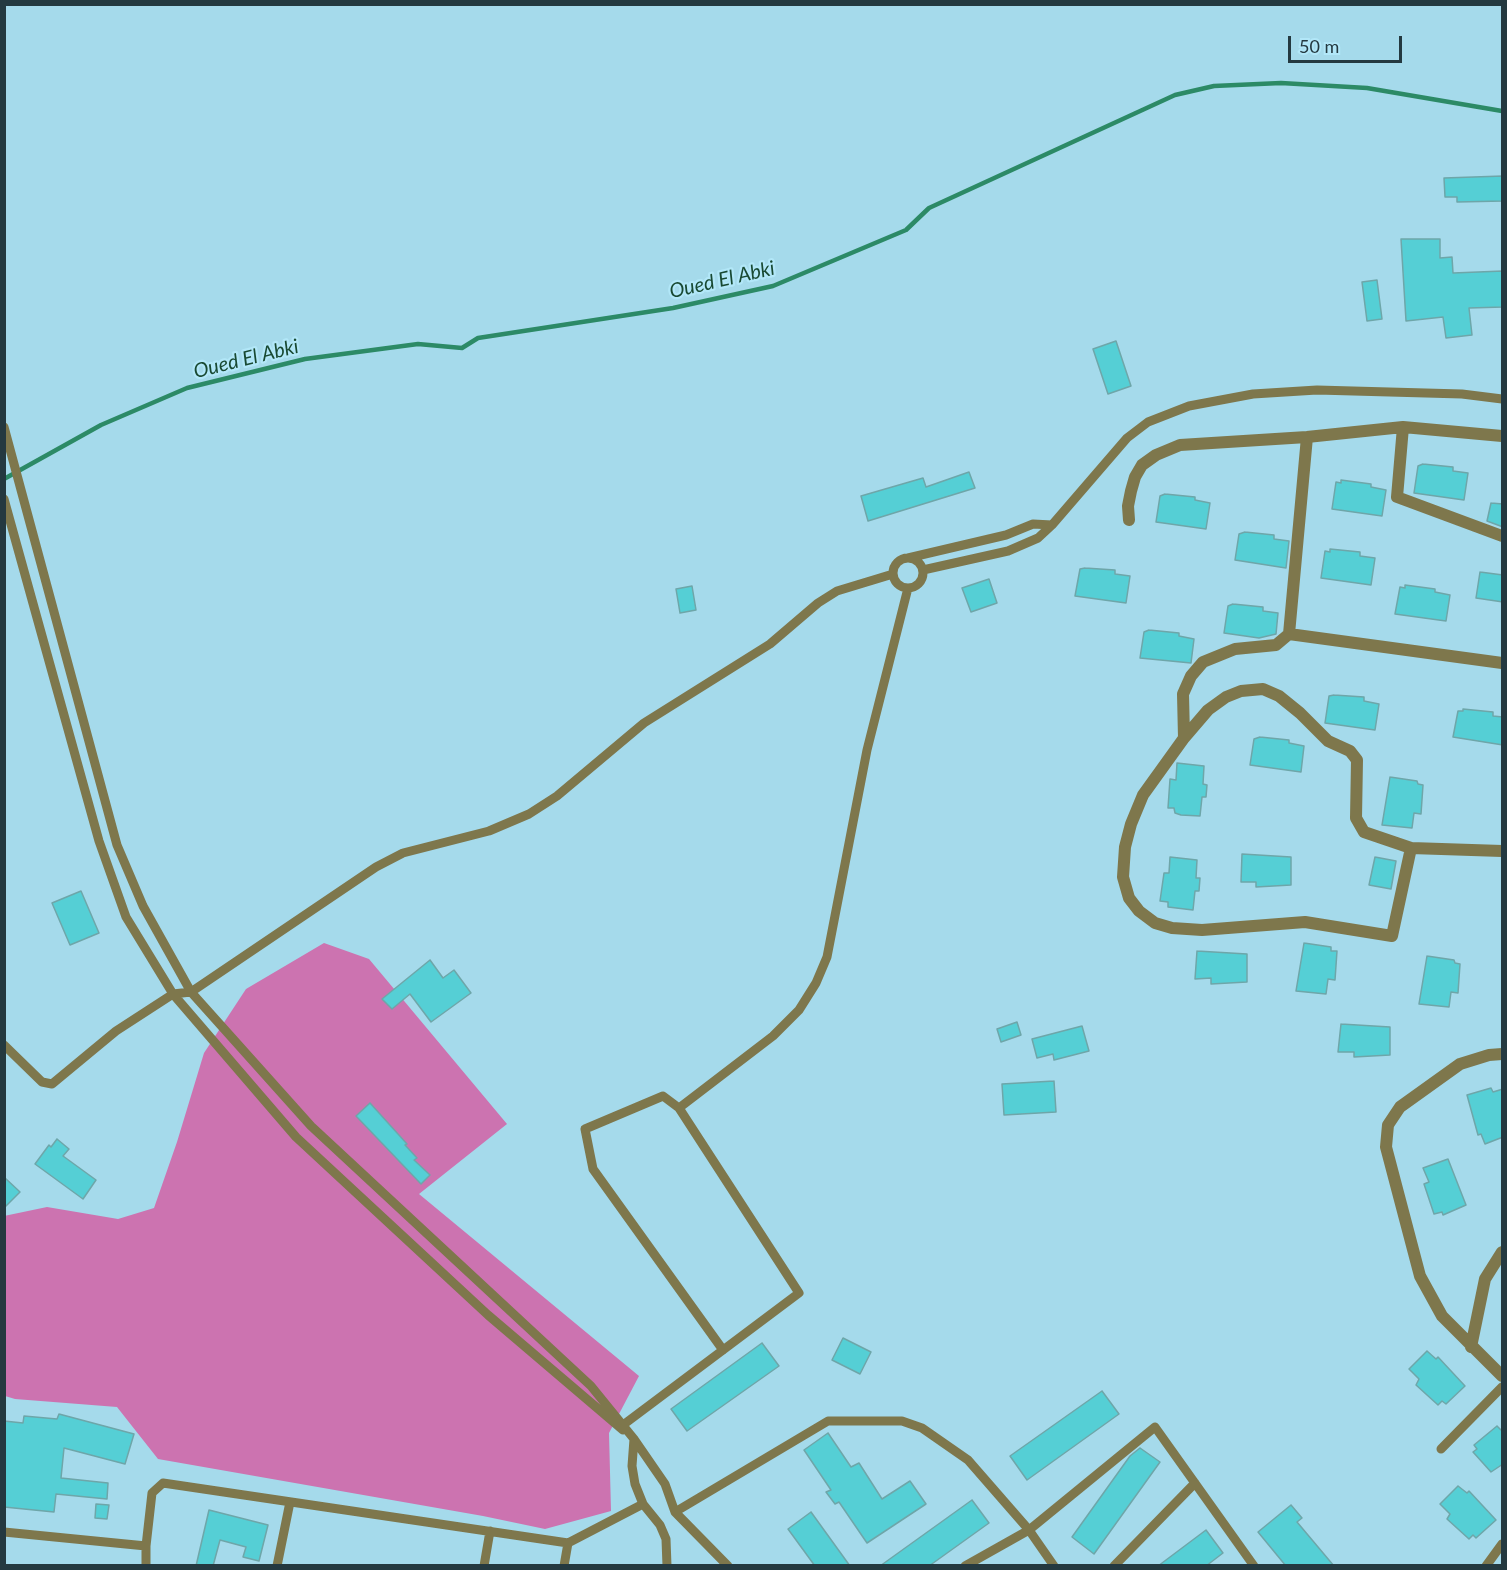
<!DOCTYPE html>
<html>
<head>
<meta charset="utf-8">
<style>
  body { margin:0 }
  #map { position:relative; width:1507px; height:1570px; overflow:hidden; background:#a5daeb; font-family:Lato,sans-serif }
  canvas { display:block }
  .frame { position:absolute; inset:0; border:6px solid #243940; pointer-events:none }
  .scale { position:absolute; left:1288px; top:36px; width:114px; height:27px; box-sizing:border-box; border:3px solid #243940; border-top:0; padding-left:8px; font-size:18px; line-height:21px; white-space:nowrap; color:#243940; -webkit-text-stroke:4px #b2e7f8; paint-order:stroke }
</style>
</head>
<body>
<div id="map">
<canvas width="1507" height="1570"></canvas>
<div class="frame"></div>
<div class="scale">50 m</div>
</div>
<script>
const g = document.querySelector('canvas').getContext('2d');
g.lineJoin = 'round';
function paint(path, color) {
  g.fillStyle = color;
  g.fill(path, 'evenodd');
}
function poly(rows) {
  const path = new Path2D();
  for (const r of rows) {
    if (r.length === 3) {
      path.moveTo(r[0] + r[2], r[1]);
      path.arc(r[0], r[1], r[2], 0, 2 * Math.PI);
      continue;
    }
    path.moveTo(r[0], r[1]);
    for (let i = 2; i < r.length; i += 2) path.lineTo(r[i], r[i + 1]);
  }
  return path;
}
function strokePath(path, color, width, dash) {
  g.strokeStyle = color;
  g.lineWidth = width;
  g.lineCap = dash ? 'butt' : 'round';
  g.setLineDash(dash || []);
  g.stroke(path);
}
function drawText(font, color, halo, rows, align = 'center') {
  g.font = font + ' Lato,sans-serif';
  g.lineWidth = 4.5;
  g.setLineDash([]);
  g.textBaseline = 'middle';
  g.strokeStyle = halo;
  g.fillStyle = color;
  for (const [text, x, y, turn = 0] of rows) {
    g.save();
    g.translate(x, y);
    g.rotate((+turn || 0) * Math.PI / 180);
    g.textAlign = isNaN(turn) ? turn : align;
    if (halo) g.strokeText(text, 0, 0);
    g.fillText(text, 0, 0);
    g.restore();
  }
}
const forest = poly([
  [324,943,369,959,507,1124,419,1194,639,1376,609,1433,611,1511,545,1529,483,1516,158,1459,117,1407,15,1399,5,1396,4,1216,47,1207,118,1219,154,1208,177,1142,204,1053,246,989]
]);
const stream = poly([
  [4,479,101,425,187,388,305,359,418,344,462,348,478,338,673,308,773,286,906,230,929,208,1175,95,1214,86,1281,83,1367,88,1502,111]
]);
const building = poly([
  [1503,176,1503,201,1457,202,1457,197,1445,197,1444,178,1503,176],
  [1401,239,1440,239,1440,258,1452,257,1453,273,1503,271,1503,307,1469,308,1472,335,1446,338,1443,317,1406,321,1401,239],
  [1377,280,1382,319,1367,321,1362,282,1377,280],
  [1116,341,1131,386,1108,394,1093,349,1116,341],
  [1423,464,1453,467,1453,471,1468,473,1464,500,1414,493,1418,466,1423,464],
  [969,472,975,488,868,521,861,496,923,478,926,487,969,472],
  [1341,480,1371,484,1371,487,1386,490,1382,516,1332,509,1336,482,1341,483,1341,480],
  [1165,494,1195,497,1195,500,1210,503,1206,529,1156,522,1160,496,1165,494],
  [1491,503,1503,504,1503,527,1487,521,1491,503],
  [1245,532,1274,535,1274,539,1289,541,1286,568,1235,560,1239,534,1245,532],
  [1330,549,1360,552,1360,556,1375,558,1371,585,1321,578,1325,551,1330,552,1330,549],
  [1085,568,1115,570,1115,574,1130,576,1126,603,1075,596,1080,569,1085,568],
  [1480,572,1503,575,1503,602,1476,598,1480,572],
  [989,579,997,603,971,612,962,588,989,579],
  [1405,585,1435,589,1435,592,1450,595,1446,621,1395,614,1400,587,1405,588,1405,585],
  [692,586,696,610,680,613,676,589,692,586],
  [1233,604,1263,607,1263,611,1278,613,1276,634,1259,638,1224,633,1228,606,1233,604],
  [1149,630,1179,633,1179,636,1194,639,1191,663,1140,658,1144,632,1149,630],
  [1334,695,1364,697,1364,701,1379,704,1375,730,1325,723,1329,696,1334,695],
  [1463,709,1493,712,1493,716,1503,717,1503,745,1453,737,1458,711,1463,711,1463,709],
  [1260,737,1289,740,1289,743,1304,746,1301,772,1250,765,1254,739,1260,737],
  [1177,763,1204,766,1203,784,1207,785,1206,797,1202,797,1200,816,1181,815,1175,813,1174,808,1168,808,1170,779,1176,780,1177,763],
  [1390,777,1417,781,1418,784,1423,785,1421,814,1414,813,1412,828,1382,825,1390,777],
  [1242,854,1291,857,1291,885,1256,887,1256,882,1241,882,1242,854],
  [1170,857,1197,860,1196,878,1200,878,1199,891,1195,891,1193,910,1168,907,1168,902,1160,901,1164,873,1169,873,1170,857],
  [1375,857,1396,861,1391,889,1369,885,1375,857],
  [81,891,99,933,70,945,52,903,81,891],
  [1304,943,1331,947,1331,951,1337,951,1335,980,1328,979,1326,994,1296,991,1304,943],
  [1197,951,1247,954,1247,982,1211,984,1211,978,1195,979,1197,951],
  [1427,956,1454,960,1455,963,1460,964,1458,993,1451,992,1449,1007,1419,1004,1427,956],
  [430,960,443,978,454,970,471,993,431,1022,410,994,392,1009,382,999,430,960],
  [1017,1022,1021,1035,1001,1042,997,1029,1017,1022],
  [1341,1024,1390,1027,1390,1055,1354,1057,1354,1052,1338,1052,1341,1024],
  [1082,1026,1089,1051,1054,1060,1053,1054,1037,1058,1032,1039,1082,1026],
  [1054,1081,1056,1112,1004,1115,1002,1084,1054,1081],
  [1491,1088,1493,1092,1503,1089,1503,1137,1485,1144,1481,1134,1478,1135,1467,1095,1491,1088],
  [370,1103,407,1144,405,1145,417,1158,414,1160,430,1175,421,1184,356,1116,370,1103],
  [57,1139,69,1149,63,1156,96,1180,83,1199,35,1164,49,1145,51,1147,57,1139],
  [1448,1159,1466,1205,1443,1215,1442,1212,1434,1214,1424,1184,1429,1182,1423,1168,1448,1159],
  [4,1177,20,1192,4,1208,4,1177],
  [843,1338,871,1352,860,1374,832,1360,843,1338],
  [762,1343,779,1366,687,1431,671,1409,762,1343],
  [1427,1351,1436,1359,1438,1357,1465,1386,1446,1404,1442,1401,1438,1405,1416,1385,1419,1379,1409,1369,1427,1351],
  [1102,1391,1119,1414,1027,1480,1010,1456,1102,1391],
  [59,1414,134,1434,125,1464,64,1448,61,1478,108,1483,107,1499,56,1494,54,1512,4,1507,4,1421,23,1423,24,1416,57,1419,59,1414],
  [1497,1426,1503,1432,1503,1464,1491,1472,1473,1452,1477,1449,1474,1445,1497,1426],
  [828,1433,851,1467,859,1463,882,1499,910,1481,926,1504,867,1543,839,1502,835,1504,826,1492,831,1490,804,1450,828,1433],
  [1140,1448,1160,1462,1094,1554,1072,1537,1130,1456,1140,1448],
  [1458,1486,1467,1493,1469,1491,1496,1520,1476,1538,1473,1535,1469,1539,1447,1519,1450,1514,1440,1504,1458,1486],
  [972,1500,989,1523,929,1566,880,1566,972,1500],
  [96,1504,109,1505,107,1519,95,1518,96,1504],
  [1291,1505,1302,1518,1297,1522,1334,1566,1286,1566,1258,1532,1291,1505],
  [209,1510,268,1525,259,1561,243,1557,246,1547,220,1540,213,1566,196,1566,209,1510],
  [811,1512,850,1566,815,1566,788,1529,811,1512],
  [1206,1530,1223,1553,1206,1566,1158,1566,1206,1530]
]);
const lane = poly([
  [4,427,117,845,143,906,191,992,311,1126,591,1386,634,1439,665,1484,675,1512,728,1566],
  [4,499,99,841,126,917,173,994,296,1137,488,1315,623,1430],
  [908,558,1006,535,1033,524,1052,525,1127,438,1148,422,1189,406,1253,394,1317,390,1462,394,1502,399],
  [908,573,15],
  [923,570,1008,551,1038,538,1052,525],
  [4,1045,42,1082,52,1084,116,1031,173,994,191,992,376,867,403,853,489,831,529,814,557,796,644,723,770,644,818,603,837,591,893,574],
  [679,1108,773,1036,799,1010,816,983,827,957,867,750,908,588],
  [623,1425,799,1293,679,1108,663,1096,585,1129,593,1169,723,1350],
  [634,1439,632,1466,635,1484,643,1504,660,1525,666,1539,667,1566],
  [1441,1449,1502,1387],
  [675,1512,828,1421,902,1421,922,1428,968,1460,1029,1530,1054,1566],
  [4,1532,146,1546,152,1493,163,1483,568,1543,643,1504],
  [146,1566,146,1546],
  [277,1566,290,1502],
  [484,1566,490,1531],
  [564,1566,568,1543],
  [965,1566,1029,1530,1155,1427,1254,1566],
  [1114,1566,1195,1483],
  [1486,1566,1502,1544]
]);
const street = poly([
  [1403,427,1397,497,1502,536],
  [1307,437,1289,634,1502,663],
  [1129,520,1128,506,1131,491,1135,477,1142,465,1156,455,1180,445,1307,437,1403,427,1502,436],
  [1289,634,1276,645,1235,649,1203,662,1191,676,1183,694,1184,738,1143,795,1131,824,1125,847,1123,877,1129,898,1139,911,1155,923,1172,928,1202,930,1305,922,1392,936,1411,848],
  [1184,738,1208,710,1226,697,1241,691,1263,689,1279,696,1300,713,1328,741,1350,751,1357,760,1356,818,1364,832,1411,848,1502,851],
  [1502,1054,1489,1055,1460,1064,1400,1107,1388,1125,1386,1147,1420,1276,1442,1316,1502,1376],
  [1471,1347,1485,1279,1502,1252]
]);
const waterNames = [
  ["Oued El Abki",722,280,-13],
  ["Oued El Abki",246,359,-14]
];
paint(forest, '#cc73b0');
strokePath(stream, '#2c8a66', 4.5);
paint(building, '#55cfd5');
strokePath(building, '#6ea6a9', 1.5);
strokePath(lane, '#7e774c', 9);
strokePath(street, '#7e774c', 12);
drawText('italic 20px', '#184932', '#b2e7f8', waterNames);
</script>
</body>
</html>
